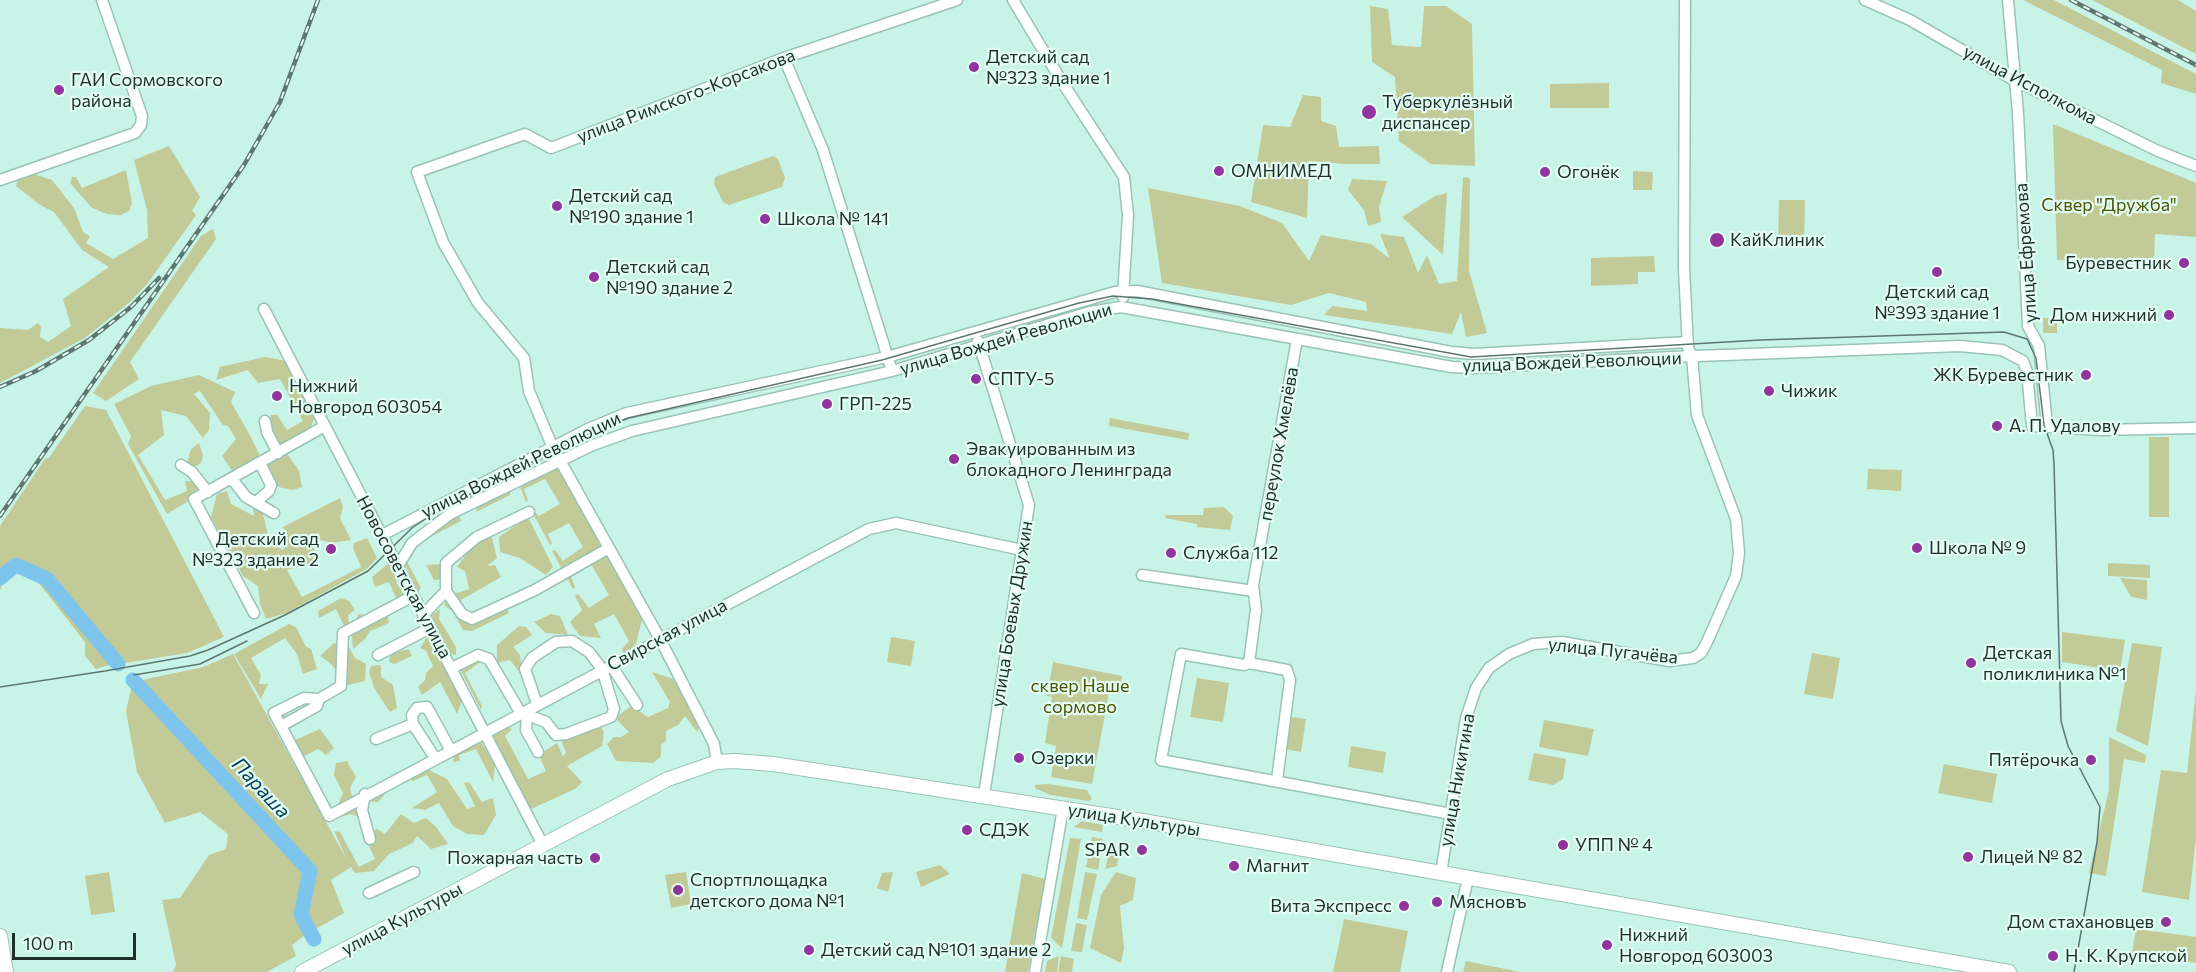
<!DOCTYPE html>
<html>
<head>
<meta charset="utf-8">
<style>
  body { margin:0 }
  #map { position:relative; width:2196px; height:972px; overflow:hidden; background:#c8f4e7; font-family:Commissioner,sans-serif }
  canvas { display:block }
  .scale { position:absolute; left:12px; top:933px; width:124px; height:27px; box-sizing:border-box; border:3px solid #1f302b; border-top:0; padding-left:8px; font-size:18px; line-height:21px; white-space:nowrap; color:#1f302b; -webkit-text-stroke:4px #e3fdf5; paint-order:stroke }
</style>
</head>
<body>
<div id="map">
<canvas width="2196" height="972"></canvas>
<div class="scale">100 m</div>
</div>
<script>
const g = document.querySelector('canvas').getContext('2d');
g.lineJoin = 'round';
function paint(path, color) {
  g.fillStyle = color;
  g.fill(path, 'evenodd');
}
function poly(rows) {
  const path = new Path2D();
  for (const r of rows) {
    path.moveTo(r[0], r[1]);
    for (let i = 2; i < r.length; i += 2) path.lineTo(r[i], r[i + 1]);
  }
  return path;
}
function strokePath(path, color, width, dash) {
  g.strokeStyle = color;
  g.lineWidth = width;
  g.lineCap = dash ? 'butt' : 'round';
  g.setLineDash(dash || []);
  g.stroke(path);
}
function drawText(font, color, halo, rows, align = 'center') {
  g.font = font + ' Commissioner,sans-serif';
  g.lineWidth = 4.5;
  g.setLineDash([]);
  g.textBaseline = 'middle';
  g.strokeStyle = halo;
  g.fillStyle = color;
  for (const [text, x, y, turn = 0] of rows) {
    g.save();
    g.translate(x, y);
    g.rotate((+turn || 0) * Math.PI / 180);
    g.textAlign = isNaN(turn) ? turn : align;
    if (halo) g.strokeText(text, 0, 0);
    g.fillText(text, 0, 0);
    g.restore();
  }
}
const green = poly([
  [2023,0,2054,0,2196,74,2196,94,2161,83,2162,70],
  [2092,0,2178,0,2196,11,2196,54],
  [1370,6,1388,9,1392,45,1421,47,1424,6,1446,6,1472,24,1475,166,1431,164,1399,141,1395,77,1372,62],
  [1609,83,1609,108,1550,108,1550,84],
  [1303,95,1321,97,1321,121,1336,126,1339,147,1379,146,1380,164,1344,164,1309,161,1307,218,1251,202,1263,125,1290,127],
  [2053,124,2196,183,2196,237,2155,234,2154,263,2057,260],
  [169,146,200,197,192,211,196,215,148,283,131,301,85,338,0,383,0,328,28,330,38,323,41,327,40,337,48,342,71,326,63,299,109,267,82,250,54,212,40,205,16,186,18,180,34,174,52,180,74,208,83,232,90,236,86,243,113,259,148,238,147,210,134,160],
  [773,156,778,159,785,178,782,187,729,205,723,202,714,184,715,177],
  [126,170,132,203,129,211,121,215,107,214,92,208,70,183,72,177,76,177,82,188],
  [1633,171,1653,172,1652,190,1633,190],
  [1463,177,1470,178,1469,271,1487,333,1466,337,1461,312,1452,334,1324,315,1332,306,1367,311,1366,302,1329,293,1291,305,1162,283,1148,188,1240,206,1282,223,1309,261,1321,235,1371,244,1390,259,1380,234,1404,237,1418,273,1427,255,1439,284,1457,281],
  [1352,179,1387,181,1379,207,1381,222,1368,226,1364,210,1348,190],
  [1447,193,1443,255,1402,217,1435,196],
  [1779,200,1805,200,1804,247,1778,246],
  [213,229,216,239,130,362,139,379,106,401,93,393,201,236],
  [1654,256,1655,272,1638,272,1638,284,1591,286,1591,258],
  [2043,318,2057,318,2057,333,2043,333],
  [265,357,286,361,315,416,309,432,286,444,276,446,268,429,271,415,277,415,287,430,303,421,280,379,258,383,248,370,216,380,220,367],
  [199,375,235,392,231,402,252,439,259,454,259,460,234,474,222,456,236,439,228,426,223,425,200,391,194,394,210,413,209,430,203,438,186,416,161,410,164,435,138,455,165,500,187,491,185,481,193,481,198,491,192,499,167,514,128,444,131,436,114,404,151,386],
  [85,406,106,410,224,637,187,653,125,663,122,661,96,669,85,656,85,642,38,582,17,569,6,577,0,590,0,526,46,457,48,459],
  [1110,418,1189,433,1188,440,1109,426],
  [2149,437,2169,437,2169,517,2149,517],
  [199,443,203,455,201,463,193,468,187,463,191,449],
  [287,453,299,471,302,487,293,490,278,487,266,465],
  [558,465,642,620,636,644,624,654,622,649,629,641,614,614,594,624,601,638,580,636,570,622,582,610,575,596,578,594,589,608,609,595,591,564,571,576,575,587,573,589,552,551,555,550,563,561,583,547,569,523,548,534,552,544,550,545,529,506,539,516,560,504,545,479,524,489,528,501,526,502,519,484],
  [1868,469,1902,470,1901,491,1867,489],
  [512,486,510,495,476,512,478,503],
  [227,491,231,504,254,516,252,499,259,497,269,539,282,550,288,545,283,527,340,498,343,507,340,518,351,540,331,543,310,537,318,561,287,570,302,597,361,567,353,548,354,543,367,538,377,558,368,568,287,613,266,619,260,604,258,586,243,576,211,517,217,494],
  [1224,507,1233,516,1230,530,1197,527,1197,524,1165,518,1166,515,1203,515,1204,508],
  [458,513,461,521,413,546,413,555,407,562,421,588,418,592,401,555,418,532],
  [528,517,553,567,546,575,520,558,500,552,499,537],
  [491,534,497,558,487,566,495,565,501,577,461,600,464,612,472,616,506,606,509,613,472,631,463,630,453,612,444,605,453,594,469,589,465,571,457,567,465,556,466,540],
  [390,562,398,576,396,582,403,593,397,600,389,582,375,587,372,577],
  [2108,563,2150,565,2150,578,2108,576],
  [443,564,441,579,434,580,426,565],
  [2120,578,2147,580,2147,600,2131,597],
  [341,598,349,601,355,610,348,615,349,625,344,626,336,609,319,618,318,611],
  [385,603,389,623,370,631,365,639,353,649,352,637,358,614,364,615],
  [440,609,439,619,456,647,456,655,451,654,431,616],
  [551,614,560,616,568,635,546,633,534,622],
  [289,624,296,627,306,647,311,649,317,669,303,674,297,654,285,638,251,658,261,675,259,684,268,684,261,699,234,654],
  [519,626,526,627,532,635,513,647,520,655,522,671,520,673,510,660,497,663,497,645],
  [2062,632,2125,640,2120,671,2062,662],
  [427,637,436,647,463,698,457,714,440,682,422,695,418,687,425,680,426,673,433,666,426,651,420,648],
  [891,637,915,641,911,666,887,662],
  [334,643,349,647,355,658,366,664,365,681,348,685,330,663,320,656],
  [2132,643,2162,647,2148,746,2116,731],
  [409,649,412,656,394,664,389,662,390,654],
  [481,649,491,653,494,660,482,661,465,673,482,706,481,710,459,667,464,659],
  [1812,653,1840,658,1833,699,1804,694],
  [233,654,347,860,334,831,340,832,359,867,375,859,364,835,377,829,385,834,401,814,414,823,426,818,436,827,448,844,431,849,417,836,413,843,389,854,374,871,355,873,351,867,331,880,344,913,312,931,302,915,311,871,139,685,142,680,203,667],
  [1053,662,1122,676,1120,688,1110,687,1092,784,1051,777,1056,746,1045,743,1052,697,1047,696],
  [381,665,381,677,393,685,397,708,390,712,374,688,369,672,371,666],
  [652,672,673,679,700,726,697,732,685,716,678,725,666,731,666,741,661,745,661,757,653,763,616,761,607,744,614,737,621,737,629,732,617,720,619,715,631,706,648,717,668,708,670,702],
  [1197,678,1229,683,1223,722,1190,717],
  [133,681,309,872,300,915,309,932,292,945,296,956,267,972,173,972,176,965,162,900,180,898,209,855,226,849,228,834,200,812,165,823,137,772,126,711],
  [2196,690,2196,838,2189,900,2142,892,2161,770,2187,773],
  [276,710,285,713,287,728,293,741,320,729,334,748,326,755,318,749,301,758,309,787,268,712],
  [1291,717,1306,719,1301,752,1285,749],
  [1544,720,1594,729,1588,756,1539,747],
  [505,725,512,729,505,736,528,779,546,771,539,755,557,743,563,757,566,752,559,735,601,726,604,733,602,746,567,766,582,782,575,789,531,809,493,736,494,730],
  [2109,737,2146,755,2145,763,2124,759,2106,876,2089,873,2109,790],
  [479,739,495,765,493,782,476,749,459,755,460,761,453,762,455,752],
  [1351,746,1386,752,1383,773,1348,767],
  [1534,753,1566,759,1563,779,1553,785,1528,780],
  [347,761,356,777,350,788,352,796,381,789,385,794,378,802,367,801,361,818,351,814,341,817,339,802,343,793,334,775,336,763],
  [1944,764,1997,774,1992,803,1938,793],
  [423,767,447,779,467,809,475,806,464,783,469,782,482,802,493,798,496,815,484,835,467,834,453,826,439,803,425,810,412,808,437,792,427,775,413,781,404,777],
  [1048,784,1087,790,1092,799,1089,801,1050,795,1035,788,1035,785],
  [1082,821,1103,825,1102,832,1074,827],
  [1092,837,1103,839,1098,870,1086,867],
  [1070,838,1081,839,1062,948,1051,938],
  [1111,844,1120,851,1117,866,1105,869],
  [940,865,950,874,921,887,916,872],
  [109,872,115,912,91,915,85,876],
  [686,872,691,904,671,908,665,875],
  [893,872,888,892,877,888,882,873],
  [1085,872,1097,874,1087,920,1077,918],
  [1116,872,1136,878,1133,900,1120,906,1124,948,1121,963,1090,948,1101,895],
  [1022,873,1045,879,1028,972,1005,972],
  [1344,919,1408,931,1400,972,1333,972],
  [1076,923,1087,925,1082,952,1071,951],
  [2136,929,2196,937,2196,963,2170,959,2170,956,2164,955,2163,958,2142,954,2142,952,2132,953],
  [1059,956,1057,972,1045,972,1047,961],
  [1061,956,1074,959,1072,972,1058,972],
  [1466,961,1520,972,1463,972]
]);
const river = poly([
  [0,578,16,565,47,579,118,664],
  [133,680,310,871,301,915,314,939]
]);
const minor = poly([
  [1013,0,1062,82,1124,177,1128,215,1123,297],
  [1865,0,1910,20,2014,80,2158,151,2196,166],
  [2008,0,2018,113,2028,326,2039,346,2047,425],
  [784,58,823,150,892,371],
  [0,180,135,133,141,125,142,116,102,0],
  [264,309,543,845],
  [1297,339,1253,585,1256,610,1249,663,1244,665,1181,654,1161,760,1451,814],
  [978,341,1029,505,984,795],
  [265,421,267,432,278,453],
  [181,465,192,472,208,492],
  [232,479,246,497,274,513],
  [256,502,269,491,271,485,260,463],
  [382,535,588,429,627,413,887,357,1115,292,1137,291,1451,352,1474,354,1688,342],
  [398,566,412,543,450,514,593,445,632,431,892,371,1090,312,1121,307,1452,367,1475,368,1671,357,1960,346,2002,350,2023,361,2027,372,2032,426,2101,430,2196,428],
  [1142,575,1254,591],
  [446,591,462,614,472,619,535,590,609,548],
  [413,596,343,633,341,686,319,699,317,706,281,726,329,816,869,529,896,523,1022,550],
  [254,613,194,499,325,426],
  [423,615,446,591,446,563,477,537,529,512],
  [378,655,430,628],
  [1249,663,1287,670,1290,680,1277,780],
  [611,665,637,705],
  [452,668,478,655,489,659,520,712,546,722,556,735,566,734,611,717,614,709,602,669,589,652,572,641,556,642,532,658,525,669,537,704],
  [527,714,526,730,538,752],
  [281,726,274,713,304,698,319,699],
  [376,739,413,724],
  [435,758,413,724,412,715,417,708,427,707,450,749],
  [717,762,714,744,660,639,553,448,529,391,524,358,478,303,443,242,417,172,525,134,551,148,784,58,957,0],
  [365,794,362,810,370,839],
  [1441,873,1466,718,1476,688,1489,668,1509,654,1533,644,1562,642,1669,661,1693,658,1701,653,1707,642,1736,576,1739,553,1736,519,1697,415,1692,356,1688,348,1684,268,1685,0],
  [369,893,414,872],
  [1035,972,1063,808],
  [1447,972,1468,878]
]);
const major = poly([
  [0,936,6,972],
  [302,972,668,779,717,762,735,761,773,764,1137,820,2009,972]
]);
const tram = poly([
  [134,675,200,664,247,641],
  [0,687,105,671,190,656,208,650,285,615,368,571,412,528,437,511,579,438,628,418,882,360,1079,303,1113,296,1152,299,1471,357,1760,340,2004,332,2027,339,2036,358,2044,425,2053,450,2054,464,2061,721,2068,746,2100,807,2097,842,2074,972]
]);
const rail = poly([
  [2071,0,2196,65],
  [0,387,36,371,89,340,131,307,159,278],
  [0,516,244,165,280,102,318,0]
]);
const markers = [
  [974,67,6,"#91349d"],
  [59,90,6,"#91349d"],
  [1369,112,8,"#91349d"],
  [1219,171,6,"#91349d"],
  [1545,172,6,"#91349d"],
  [557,206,6,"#91349d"],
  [765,219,6,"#91349d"],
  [1717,240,8,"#91349d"],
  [2184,263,6,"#91349d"],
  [1937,272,6,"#91349d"],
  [594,277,6,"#91349d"],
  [2169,315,6,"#91349d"],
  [2086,375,6,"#91349d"],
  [976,379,6,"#91349d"],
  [1769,391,6,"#91349d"],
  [277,396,6,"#91349d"],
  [827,404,6,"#91349d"],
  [1997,426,6,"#91349d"],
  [954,459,6,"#91349d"],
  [1917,548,6,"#91349d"],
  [331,549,6,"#91349d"],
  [1171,553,6,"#91349d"],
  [1971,663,6,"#91349d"],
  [1019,758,6,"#91349d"],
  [2091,760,6,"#91349d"],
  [967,830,6,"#91349d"],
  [1563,845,6,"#91349d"],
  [1142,850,6,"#91349d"],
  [1968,857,6,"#91349d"],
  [595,858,6,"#91349d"],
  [1234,866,6,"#91349d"],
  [678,890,6,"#91349d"],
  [1437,902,6,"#91349d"],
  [1404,906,6,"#91349d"],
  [2166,922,6,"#91349d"],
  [1607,945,6,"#91349d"],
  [809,950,6,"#91349d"],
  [2053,956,6,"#91349d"]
];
const poiNames = [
  ["Детский сад",986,57],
  ["№323 здание 1",986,78],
  ["ГАИ Сормовского",71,80],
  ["района",71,101],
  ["Туберкулёзный",1382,102],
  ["диспансер",1382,123],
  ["ОМНИМЕД",1231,171],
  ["Огонёк",1557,172],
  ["Детский сад",569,196],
  ["№190 здание 1",569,217],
  ["Школа № 141",777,219],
  ["КайКлиник",1730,240],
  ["Буревестник",2172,263,"right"],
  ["Детский сад",606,267],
  ["№190 здание 2",606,288],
  ["Детский сад",1937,292,"center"],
  ["№393 здание 1",1937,313,"center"],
  ["Дом нижний",2157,315,"right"],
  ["ЖК Буревестник",2074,375,"right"],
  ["СПТУ-5",988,379],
  ["Нижний",289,386],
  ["Новгород 603054",289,407],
  ["Чижик",1781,391],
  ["ГРП-225",839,404],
  ["А. П. Удалову",2009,426],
  ["Эвакуированным из",966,449],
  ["блокадного Ленинграда",966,470],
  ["Детский сад",319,539,"right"],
  ["№323 здание 2",319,560,"right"],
  ["Школа № 9",1929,548],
  ["Служба 112",1183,553],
  ["Детская",1983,653],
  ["поликлиника №1",1983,674],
  ["Озерки",1031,758],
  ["Пятёрочка",2079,760,"right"],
  ["СДЭК",979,830],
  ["УПП № 4",1575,845],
  ["SPAR",1130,850,"right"],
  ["Лицей № 82",1980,857],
  ["Пожарная часть",583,858,"right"],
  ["Магнит",1246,866],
  ["Спортплощадка",690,880],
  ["детского дома №1",690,901],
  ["Мясновъ",1449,902],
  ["Вита Экспресс",1392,906,"right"],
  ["Дом стахановцев",2154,922,"right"],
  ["Нижний",1619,935],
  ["Новгород 603003",1619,956],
  ["Детский сад №101 здание 2",821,950],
  ["Н. К. Крупской",2065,956]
];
const streetNames = [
  ["улица Исполкома",2030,85,28],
  ["улица Римского-Корсакова",686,96,-21],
  ["улица Ефремова",2026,253,-94],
  ["улица Вождей Революции",1006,339,-16],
  ["улица Вождей Революции",1572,362,-2],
  ["переулок Хмелёва",1279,444,-80],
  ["улица Вождей Революции",521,465,-26],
  ["Новосоветская улица",404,577,62],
  ["улица Боевых Дружин",1012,614,-81],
  ["Свирская улица",667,635,-28],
  ["улица Пугачёва",1613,651,6],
  ["улица Никитина",1457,780,-80],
  ["улица Культуры",1134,820,9],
  ["улица Культуры",402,919,-28]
];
const parkNames = [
  ["Сквер \"Дружба\"",2109,205],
  ["сквер Наше",1080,686],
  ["сормово",1080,707]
];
const waterNames = [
  ["Параша",261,788,47]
];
paint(green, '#c2ca98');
strokePath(river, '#7ec5ed', 15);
strokePath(minor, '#98c3b6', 13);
strokePath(major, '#98c3b6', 16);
strokePath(minor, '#fff', 10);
strokePath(major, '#fff', 14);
strokePath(tram, '#5c776f', 1.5);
strokePath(rail, '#5c776f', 4.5);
strokePath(rail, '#e3fdf5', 2, [7]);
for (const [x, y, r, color] of markers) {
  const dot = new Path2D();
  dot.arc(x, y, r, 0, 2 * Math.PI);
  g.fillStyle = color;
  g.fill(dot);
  strokePath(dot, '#e3fdf5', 2);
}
drawText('18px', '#1f302b', '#e3fdf5', poiNames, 'left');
drawText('18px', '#1f302b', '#e3fdf5', streetNames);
drawText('18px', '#4d5502', '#e3fdf5', parkNames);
drawText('italic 20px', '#003e58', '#e3fdf5', waterNames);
</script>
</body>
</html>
